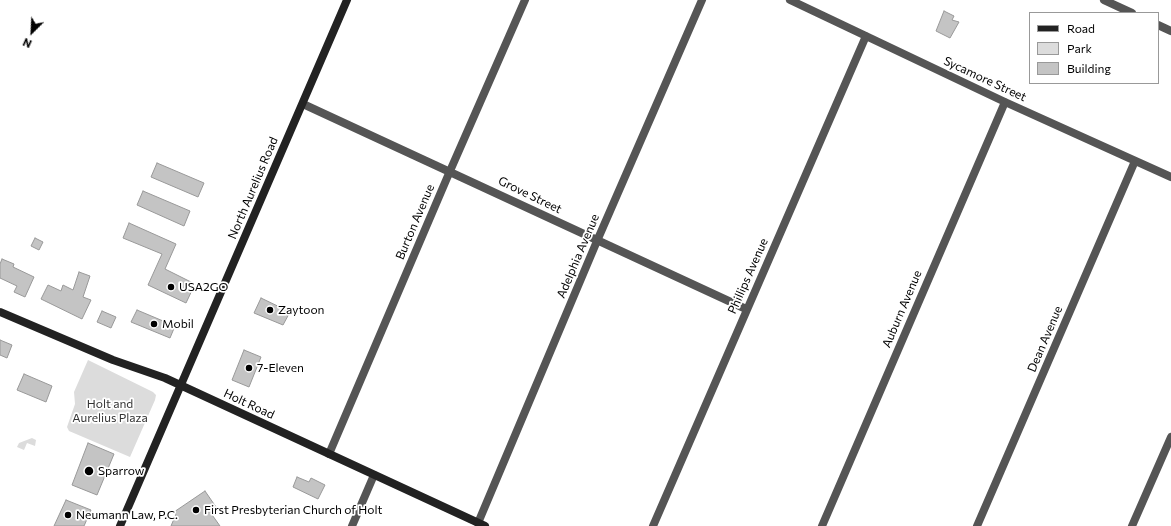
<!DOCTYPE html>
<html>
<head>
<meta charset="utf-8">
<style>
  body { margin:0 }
  #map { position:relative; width:1171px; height:526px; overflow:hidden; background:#fff; font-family:Commissioner,sans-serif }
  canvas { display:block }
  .legend { position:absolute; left:1029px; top:12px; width:130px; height:72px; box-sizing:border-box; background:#fff; border:1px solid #999; margin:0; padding:5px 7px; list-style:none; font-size:12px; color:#000 }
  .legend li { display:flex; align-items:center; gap:8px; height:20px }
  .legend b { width:20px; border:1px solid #999 }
  .north { position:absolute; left:12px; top:12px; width:40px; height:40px; -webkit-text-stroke:3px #fff; paint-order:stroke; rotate:204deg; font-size:11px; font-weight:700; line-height:16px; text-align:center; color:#000 }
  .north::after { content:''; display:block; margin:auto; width:14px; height:18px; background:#000; clip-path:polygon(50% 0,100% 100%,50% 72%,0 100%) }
</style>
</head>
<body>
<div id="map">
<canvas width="1171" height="526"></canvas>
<ul class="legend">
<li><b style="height:5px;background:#222"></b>Road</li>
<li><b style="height:11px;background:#dcdcdc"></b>Park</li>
<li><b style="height:11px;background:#c4c4c4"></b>Building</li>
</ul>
<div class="north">N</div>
</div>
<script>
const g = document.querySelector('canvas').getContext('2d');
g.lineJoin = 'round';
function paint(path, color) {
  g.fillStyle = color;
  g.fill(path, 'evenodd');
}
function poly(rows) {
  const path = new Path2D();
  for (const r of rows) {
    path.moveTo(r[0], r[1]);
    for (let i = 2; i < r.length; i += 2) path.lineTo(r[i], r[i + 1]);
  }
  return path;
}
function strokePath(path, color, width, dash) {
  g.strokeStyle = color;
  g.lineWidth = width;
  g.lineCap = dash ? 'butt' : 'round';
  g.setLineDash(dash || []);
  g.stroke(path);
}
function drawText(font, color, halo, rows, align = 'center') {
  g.font = font + ' Commissioner,sans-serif';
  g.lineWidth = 3.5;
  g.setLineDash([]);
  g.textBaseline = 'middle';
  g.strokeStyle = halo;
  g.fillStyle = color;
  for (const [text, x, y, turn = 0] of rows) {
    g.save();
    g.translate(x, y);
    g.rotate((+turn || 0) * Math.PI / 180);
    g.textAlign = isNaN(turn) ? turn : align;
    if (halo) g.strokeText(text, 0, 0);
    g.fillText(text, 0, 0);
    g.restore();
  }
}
const green = poly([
  [88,360,153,392,156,395,155,400,130,457,69,431,67,427,75,404,74,392],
  [32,438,36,440,35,446,27,443,24,450,17,447,19,443]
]);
const building = poly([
  [944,11,954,16,952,20,959,22,950,38,936,31,944,11],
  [157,163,204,183,198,197,151,177,157,163],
  [143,191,190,211,184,226,137,205,143,191],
  [129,223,176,244,165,269,195,284,186,303,148,285,162,254,123,238,129,223],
  [35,238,43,242,39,250,31,246,35,238],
  [2,259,14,264,13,267,34,277,25,297,14,292,17,286,0,278,0,264,2,259],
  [79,272,90,276,83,297,91,300,82,319,41,299,48,285,61,291,63,285,73,290,79,272],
  [261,298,290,312,283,325,254,313,261,298],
  [137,310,175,326,170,338,131,322,137,310],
  [102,311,116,317,111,328,97,322,102,311],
  [0,340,12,345,7,358,0,355,0,340],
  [244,350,261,357,249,387,232,380,244,350],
  [24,374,52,386,46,402,17,390,24,374],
  [88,443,114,454,97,495,72,485,88,443],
  [297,477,309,482,311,478,325,485,318,499,293,487,297,477],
  [205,491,216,507,210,512,220,526,171,526,176,514,174,512,205,491],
  [66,500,91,510,84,526,54,526,66,500]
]);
const street = poly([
  [790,0,1005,102,1171,177],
  [1104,0,1132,13],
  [1158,25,1171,31],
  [303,104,746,309],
  [329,454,450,171,525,0],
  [478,523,597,241,702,0],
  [352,526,374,475],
  [653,526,866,36],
  [822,526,1005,102],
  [977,526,1135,161],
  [1132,526,1171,437]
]);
const secondary = poly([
  [0,312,113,360,165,378,485,526],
  [120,526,347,0]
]);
const markers = [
  [171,287,4,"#000"],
  [270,310,4,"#000"],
  [154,324,4,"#000"],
  [249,368,4,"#000"],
  [89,471,5,"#000"],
  [196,510,4,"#000"],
  [68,515,4,"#000"]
];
const streetNames = [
  ["Sycamore Street",985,79,25],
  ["North Aurelius Road",253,188,-67],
  ["Grove Street",530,195,26],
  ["Burton Avenue",415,222,-67],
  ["Adelphia Avenue",578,256,-67],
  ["Phillips Avenue",748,276,-66],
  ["Auburn Avenue",902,309,-67],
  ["Dean Avenue",1045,339,-67],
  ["Holt Road",249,404,25]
];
const poiNames = [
  ["USA2GO",179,287],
  ["Zaytoon",278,310],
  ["Mobil",162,324],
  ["7-Eleven",257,368],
  ["Sparrow",98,471],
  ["First Presbyterian Church of Holt",204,510],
  ["Neumann Law, P.C.",76,515]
];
const parkNames = [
  ["Holt and",110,404],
  ["Aurelius Plaza",110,418]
];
paint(green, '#dcdcdc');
paint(building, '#c4c4c4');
strokePath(building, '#999', 1);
strokePath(street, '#555', 8);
strokePath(secondary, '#222', 8);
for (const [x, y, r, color] of markers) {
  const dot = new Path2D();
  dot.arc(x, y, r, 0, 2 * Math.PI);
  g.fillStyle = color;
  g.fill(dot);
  strokePath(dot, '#fff', 1.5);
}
drawText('12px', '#000', '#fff', streetNames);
drawText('12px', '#000', '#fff', poiNames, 'left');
drawText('12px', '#333', '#fff', parkNames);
</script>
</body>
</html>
